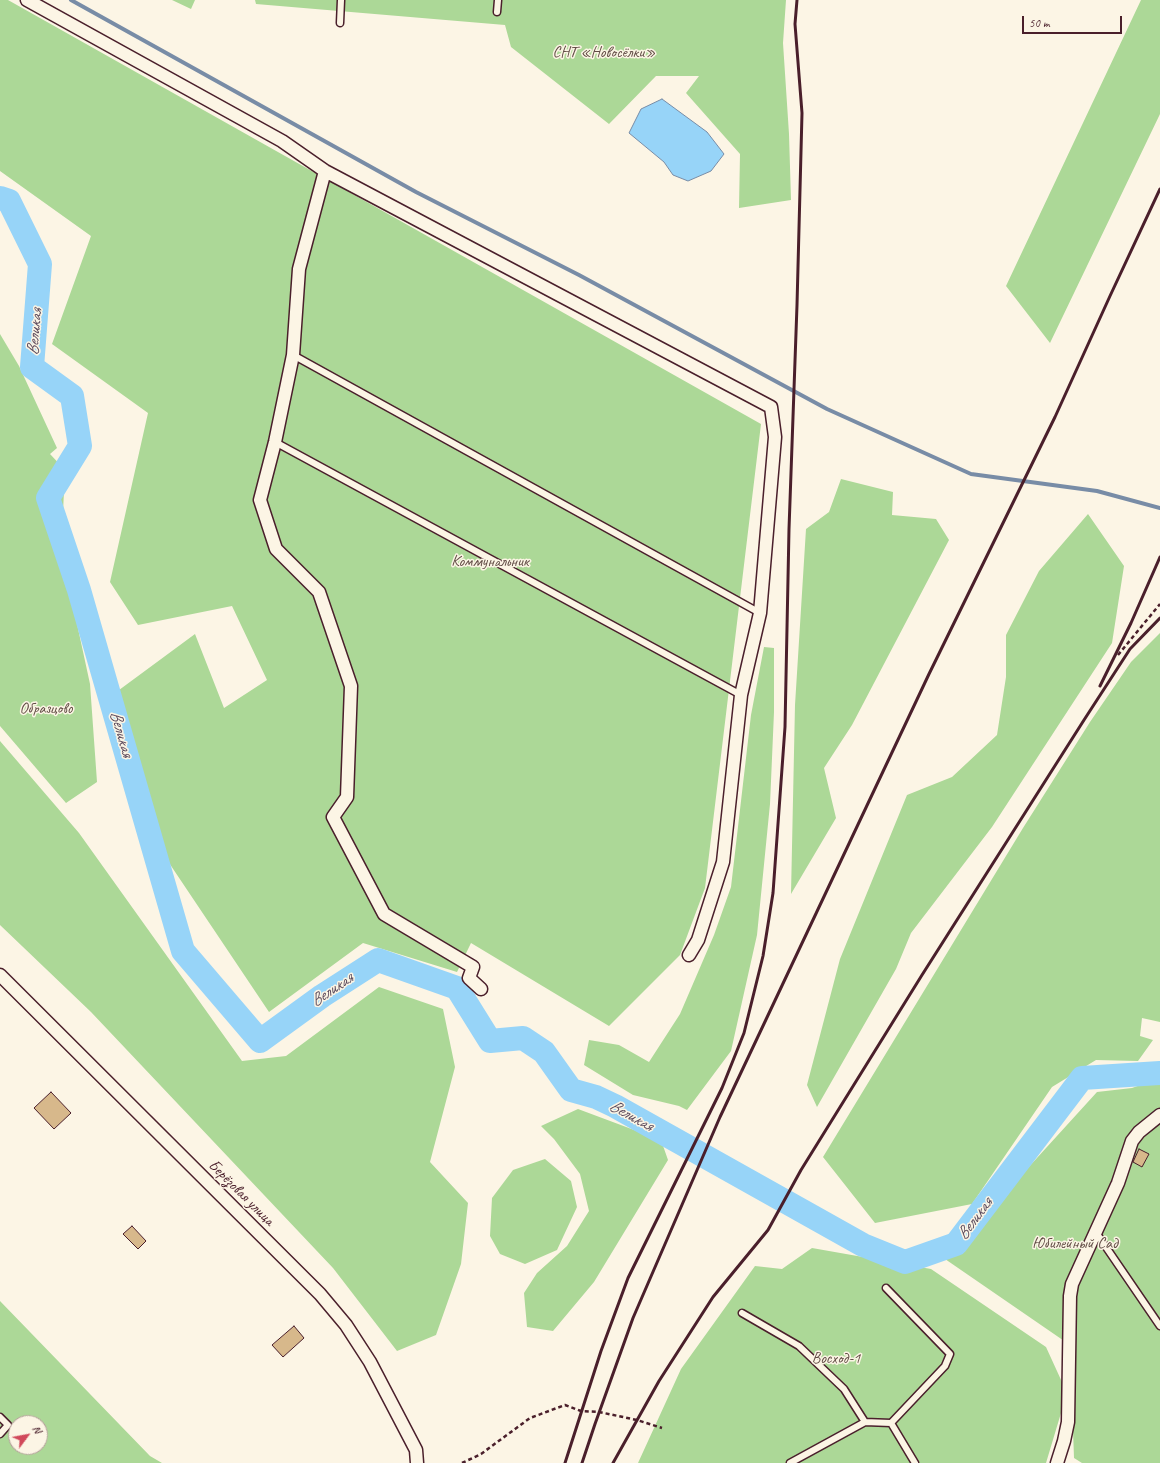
<!DOCTYPE html>
<html>
<head>
<meta charset="utf-8">
<style>
  body { margin:0 }
  #map { position:relative; width:1160px; height:1463px; overflow:hidden; background:#fcf5e5; font-family:Caveat,sans-serif }
  canvas { display:block }
  .north { position:absolute; left:8px; top:1415px; width:40px; height:40px; box-sizing:border-box; background:#fcf5e5; border:1px solid #b59f9b; border-radius:50%; rotate:58deg; font-size:11px; font-weight:700; line-height:16px; text-align:center; color:#4a1f2b }
  .north::after { content:''; display:block; margin:auto; width:14px; height:18px; background:#d1495b; clip-path:polygon(50% 0,100% 100%,50% 72%,0 100%) }
  .scale { position:absolute; left:1022px; top:16px; width:100px; height:18px; box-sizing:border-box; border:2px solid #4a1f2b; border-top:0; padding-left:5px; font-size:12px; line-height:14px; white-space:nowrap; color:#4a1f2b; -webkit-text-stroke:3px #fcf5e5; paint-order:stroke }
</style>
</head>
<body>
<div id="map">
<canvas width="1160" height="1463"></canvas>
<div class="north">N</div>
<div class="scale">50 m</div>
</div>
<script>
const g = document.querySelector('canvas').getContext('2d');
g.lineJoin = 'round';
function paint(path, color) {
  g.fillStyle = color;
  g.fill(path, 'evenodd');
}
function poly(rows) {
  const path = new Path2D();
  for (const r of rows) {
    path.moveTo(r[0], r[1]);
    for (let i = 2; i < r.length; i += 2) path.lineTo(r[i], r[i + 1]);
  }
  return path;
}
function strokePath(path, color, width, dash) {
  g.strokeStyle = color;
  g.lineWidth = width;
  g.lineCap = dash ? 'butt' : 'round';
  g.setLineDash(dash || []);
  g.stroke(path);
}
function drawText(font, color, halo, rows, align = 'center') {
  g.font = font + ' Caveat,sans-serif';
  g.lineWidth = 3;
  g.setLineDash([]);
  g.textBaseline = 'middle';
  g.strokeStyle = halo;
  g.fillStyle = color;
  for (const [text, x, y, turn = 0] of rows) {
    g.save();
    g.translate(x, y);
    g.rotate((+turn || 0) * Math.PI / 180);
    g.textAlign = isNaN(turn) ? turn : align;
    if (halo) g.strokeText(text, 0, 0);
    g.fillText(text, 0, 0);
    g.restore();
  }
}
const green = poly([
  [0,0,8,0,761,424,705,888,680,955,609,1026,471,943,457,972,363,943,269,1012,153,839,115,693,195,634,224,708,267,680,232,606,138,625,110,582,148,413,52,344,91,236,0,171],
  [172,0,195,0,191,9],
  [255,0,786,0,783,43,789,134,791,200,739,208,740,154,686,93,699,76,656,76,609,124,511,47,505,25,256,4],
  [1141,0,1160,0,1160,114,1050,343,1006,286],
  [0,334,19,366,57,448,50,454,65,470,63,512,74,610,90,684,97,782,66,803,0,726],
  [841,479,893,492,892,515,936,519,949,540,852,725,824,768,836,818,791,894,795,705,806,529,829,512],
  [1088,514,1124,566,1112,643,992,827,911,933,896,969,817,1107,807,1085,840,959,907,795,952,777,997,735,1006,677,1006,635,1039,571],
  [1160,633,1160,1022,1142,1018,1140,1036,1153,1040,1138,1061,1096,1060,1052,1087,972,1204,875,1223,823,1157,1023,828,1090,722,1131,662],
  [764,647,774,648,774,712,770,804,757,935,731,1051,687,1110,679,1106,633,1095,584,1065,589,1040,619,1045,649,1062,680,1014,714,935,731,887,751,715],
  [0,741,79,833,242,1061,286,1056,379,987,443,1009,455,1067,430,1162,468,1203,461,1264,436,1335,397,1351,333,1268,91,1012,0,925],
  [1160,1078,1160,1463,1082,1463,1074,1458,1070,1345,945,1259,1097,1092,1132,1088],
  [578,1109,661,1140,668,1160,594,1282,553,1331,527,1327,524,1293,537,1273,567,1246,589,1211,580,1174,554,1139,541,1126],
  [545,1159,571,1181,577,1207,557,1250,525,1264,500,1254,490,1236,492,1198,513,1170],
  [812,1248,931,1269,1046,1347,1067,1393,1046,1463,638,1463,681,1369,755,1266,782,1269],
  [0,1301,150,1456,162,1463,0,1463],
  [16,1423,40,1423,40,1447,16,1447]
]);
const water = poly([
  [662,99,707,132,724,154,711,171,688,181,673,175,664,162,629,133,641,109,662,99]
]);
const stream = poly([
  [71,0,416,192,579,275,827,409,971,474,1097,491,1160,508]
]);
const river = poly([
  [0,198,9,201,40,264,32,367,72,396,80,446,48,498,79,590,183,951,260,1041,322,996,378,960,457,988,490,1041,523,1038,544,1052,571,1090,596,1097,615,1106,863,1245,905,1262,956,1244,1082,1078,1160,1073]
]);
const building = poly([
  [51,1092,71,1113,54,1129,34,1108,51,1092],
  [1139,1149,1149,1154,1142,1167,1133,1162,1139,1149],
  [132,1226,146,1241,138,1249,123,1234,132,1226],
  [294,1326,304,1338,283,1357,272,1345,294,1326]
]);
const path = poly([
  [1118,655,1160,604],
  [462,1463,481,1454,530,1418,565,1405,581,1411,599,1412,637,1420,662,1428]
]);
const lane = poly([
  [497,12,498,0],
  [340,23,341,0],
  [293,355,760,613],
  [275,442,741,695],
  [1095,1231,1160,1326],
  [886,1288,950,1354,945,1366,891,1423],
  [742,1313,799,1346,844,1389,865,1422,891,1423,915,1463],
  [0,1417,8,1425,0,1434],
  [790,1463,865,1422]
]);
const street = poly([
  [27,0,282,141,325,171,771,407,775,437,760,613,741,695,723,862,698,940,689,955],
  [325,171,299,269,293,355,275,442,260,500,276,549,319,592,351,686,347,797,333,817,384,914,473,967,469,978,481,989],
  [0,975,320,1294,346,1325,370,1362,416,1450,417,1463],
  [1057,1463,1064,1441,1068,1422,1070,1296,1072,1284,1118,1183,1132,1141,1139,1132,1160,1115]
]);
const rail = poly([
  [1100,686,1131,623,1160,557],
  [565,1463,601,1351,628,1278,722,1088,744,1033,763,956,773,893,785,727,789,529,797,305,802,113,795,24,797,0],
  [582,1463,595,1424,633,1318,720,1117,929,674,1055,417,1110,296,1160,189],
  [613,1463,659,1381,713,1297,768,1230,801,1170,922,975,1084,720,1130,649,1160,618]
]);
const parkNames = [
  ["СНТ «Новосёлки»",604,53],
  ["Коммунальник",490,562],
  ["Образцово",46,709],
  ["Юбилейный Сад",1075,1244],
  ["Восход-1",836,1359]
];
const streetNames = [
  ["Берёзовая улица",241,1193,45]
];
const waterNames = [
  ["Великая",35,332,-85],
  ["Великая",121,734,74],
  ["Великая",332,990,-34],
  ["Великая",631,1116,29],
  ["Великая",975,1219,-53]
];
paint(green, '#acd897');
paint(water, '#97d4f8');
strokePath(water, '#788ca6', 1);
strokePath(stream, '#788ca6', 4);
strokePath(river, '#97d4f8', 24);
paint(building, '#d7b88b');
strokePath(building, '#4a1f2b', 1);
strokePath(lane, '#4a1f2b', 9);
strokePath(street, '#4a1f2b', 15);
strokePath(path, '#4a1f2b', 2.5, [4, 3]);
strokePath(lane, '#fcf5e5', 6);
strokePath(street, '#fcf5e5', 12);
strokePath(rail, '#4a1f2b', 3);
drawText('16px', '#624d46', '#fcf5e5', parkNames);
drawText('16px', '#4a1f2b', '#fcf5e5', streetNames);
drawText('italic 17px', '#5d4c5e', '#fcf5e5', waterNames);
</script>
</body>
</html>
